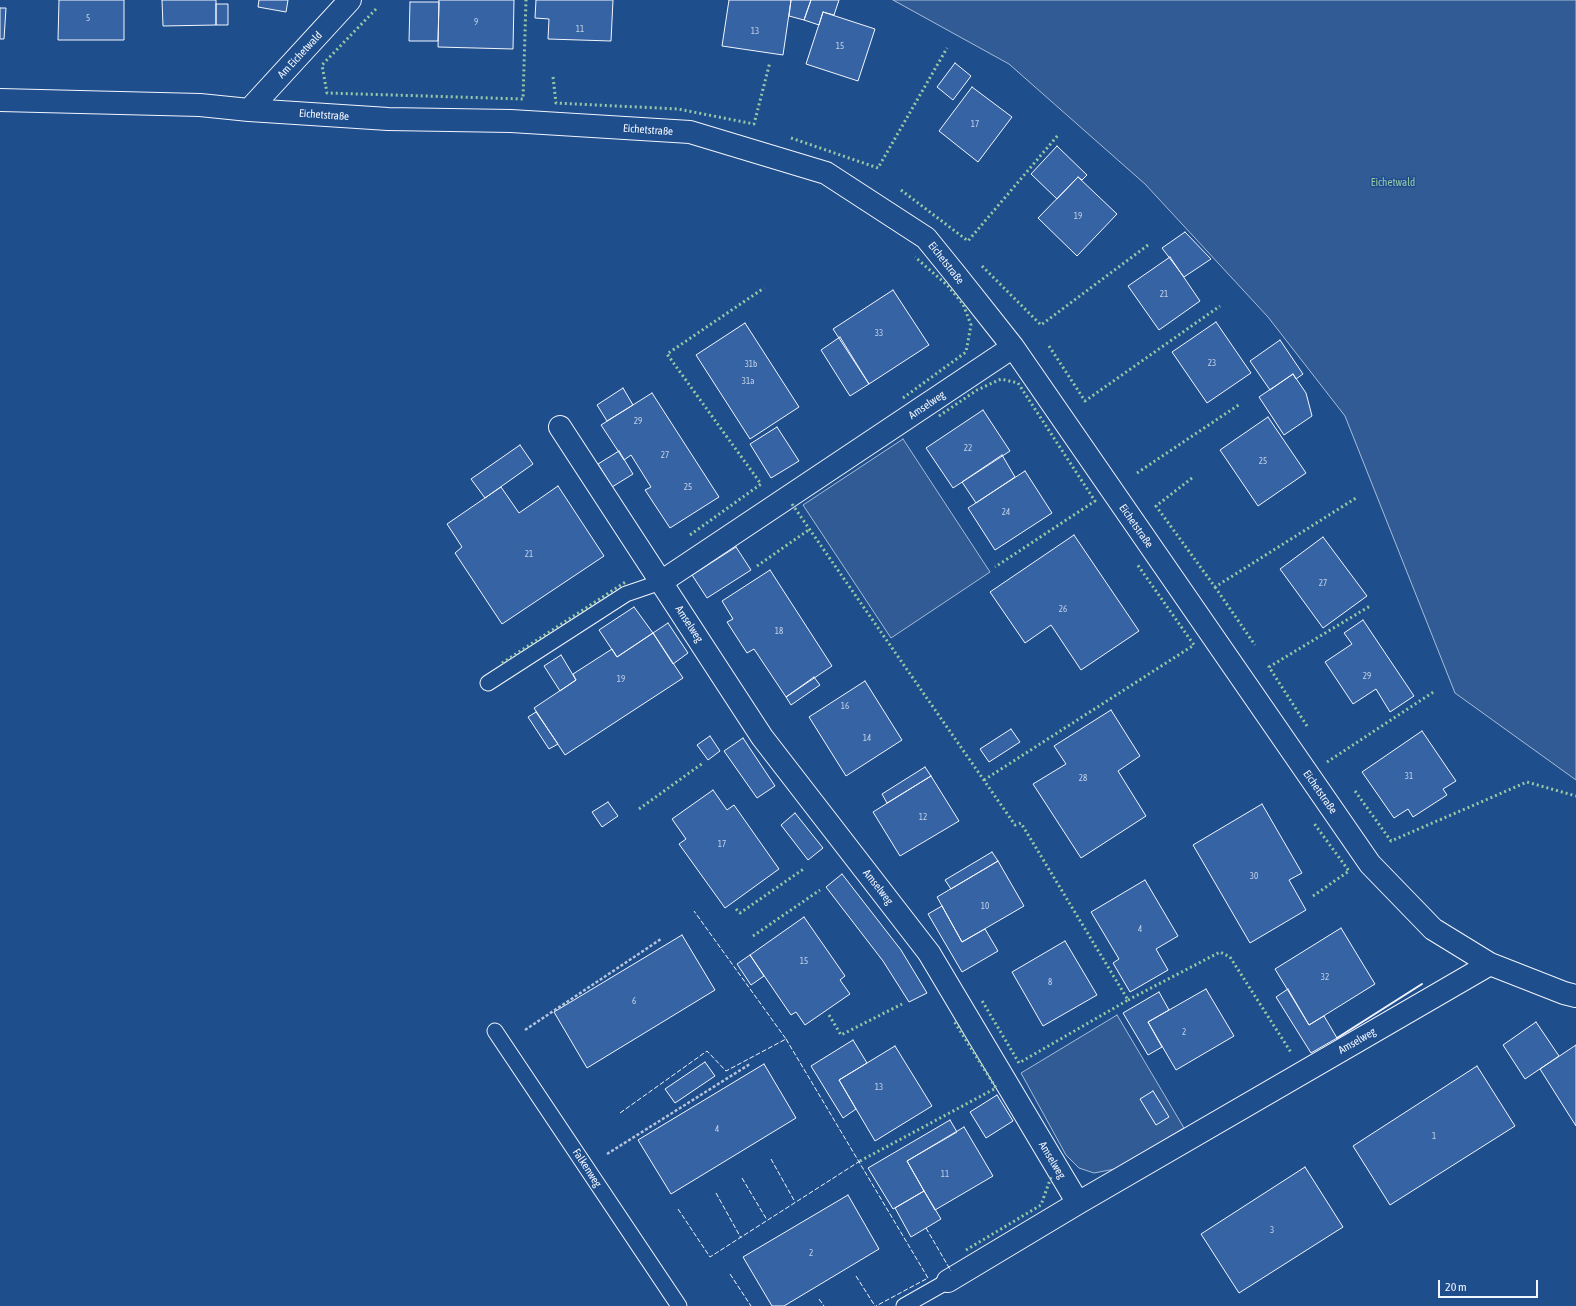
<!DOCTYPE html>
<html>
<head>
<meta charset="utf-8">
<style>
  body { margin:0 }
  #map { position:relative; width:1576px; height:1306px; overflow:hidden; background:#1f4e8c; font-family:"Asap Condensed",sans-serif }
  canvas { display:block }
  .scale { position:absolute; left:1438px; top:1280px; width:100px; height:18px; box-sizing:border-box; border:2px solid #f2f6ff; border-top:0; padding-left:5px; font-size:12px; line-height:14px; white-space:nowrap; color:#f2f6ff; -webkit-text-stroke:3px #1f4e8c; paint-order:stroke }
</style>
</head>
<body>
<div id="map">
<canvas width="1576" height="1306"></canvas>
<div class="scale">20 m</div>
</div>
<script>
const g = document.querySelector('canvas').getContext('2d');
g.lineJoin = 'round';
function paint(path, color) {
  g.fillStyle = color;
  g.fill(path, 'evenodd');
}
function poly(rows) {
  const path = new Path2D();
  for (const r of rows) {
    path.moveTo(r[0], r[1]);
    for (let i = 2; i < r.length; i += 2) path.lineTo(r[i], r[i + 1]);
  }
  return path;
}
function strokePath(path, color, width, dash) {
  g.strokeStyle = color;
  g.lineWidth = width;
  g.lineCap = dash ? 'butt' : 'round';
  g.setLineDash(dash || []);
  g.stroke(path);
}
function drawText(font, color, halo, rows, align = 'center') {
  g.font = font + ' "Asap Condensed",sans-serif';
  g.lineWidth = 3;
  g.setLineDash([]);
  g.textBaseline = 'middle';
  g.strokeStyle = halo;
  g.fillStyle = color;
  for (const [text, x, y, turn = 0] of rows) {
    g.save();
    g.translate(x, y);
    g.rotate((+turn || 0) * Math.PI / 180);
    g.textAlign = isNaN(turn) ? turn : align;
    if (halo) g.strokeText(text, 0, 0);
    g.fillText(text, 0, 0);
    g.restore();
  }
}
const built = poly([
  [893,0,1576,0,1576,780,1455,693,1345,416,1268,317,1145,184,1009,64,893,0],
  [903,439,990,572,891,638,803,505,903,439],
  [1117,1015,1184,1128,1115,1169,1094,1173,1079,1168,1066,1155,1021,1073,1117,1015]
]);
const building = poly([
  [59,0,124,0,124,40,58,40,59,0],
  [162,0,216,0,216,25,163,26,162,0],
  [259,0,288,0,286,12,258,7,259,0],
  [439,0,514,0,513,49,438,47,439,0],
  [536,0,613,0,611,41,548,39,549,19,535,18,536,0],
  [729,0,791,0,783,55,722,46,729,0],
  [791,0,811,0,804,20,789,16,791,0],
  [811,0,839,0,834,15,823,12,819,25,804,20,811,0],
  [410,2,439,2,438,41,409,41,410,2],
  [216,4,228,4,228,25,216,25,216,4],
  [0,8,6,8,4,39,0,39,0,8],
  [823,12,875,29,858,81,806,64,823,12],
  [955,63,971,76,953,100,937,87,955,63],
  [972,87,1012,117,978,162,939,131,972,87],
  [1057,146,1087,175,1082,180,1078,177,1057,199,1031,174,1057,146],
  [1078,177,1117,214,1077,256,1038,218,1078,177],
  [1185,232,1211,259,1184,277,1162,248,1185,232],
  [1170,257,1200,301,1159,330,1128,286,1170,257],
  [893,290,929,345,869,384,833,329,893,290],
  [1216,322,1251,373,1207,403,1172,352,1216,322],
  [745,323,799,407,750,439,696,355,745,323],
  [840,337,869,384,850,396,821,350,840,337],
  [1280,340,1303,374,1296,379,1293,374,1270,390,1250,361,1280,340],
  [1293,374,1306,393,1312,416,1284,435,1259,397,1293,374],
  [623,388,633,405,607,421,597,405,623,388],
  [652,393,719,497,670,528,645,490,651,487,631,455,624,460,601,425,652,393],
  [983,410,1010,451,953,488,926,448,983,410],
  [1268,417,1306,473,1258,506,1220,450,1268,417],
  [777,427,799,461,771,478,750,444,777,427],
  [520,445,533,464,485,498,471,479,520,445],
  [619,451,633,474,612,487,598,464,619,451],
  [1002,455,1015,477,976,503,962,482,1002,455],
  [1025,471,1052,513,995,550,968,508,1025,471],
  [558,486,604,556,502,624,455,553,462,547,447,524,501,487,519,513,558,486],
  [1074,535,1139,631,1081,670,1051,625,1025,643,990,592,1074,535],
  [1323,537,1367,596,1323,628,1280,569,1323,537],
  [736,547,751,570,707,598,692,575,736,547],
  [770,570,832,666,786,697,754,649,747,653,727,622,733,619,722,601,770,570],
  [634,607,653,633,617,657,599,630,634,607],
  [1363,620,1414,696,1390,712,1376,689,1353,704,1325,662,1352,644,1344,633,1363,620],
  [668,623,688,653,673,664,653,633,668,623],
  [653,633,683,678,565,755,534,708,576,680,573,674,612,649,617,657,653,633],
  [561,655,576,680,560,691,544,666,561,655],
  [814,677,820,685,791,705,786,697,814,677],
  [865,681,902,740,846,776,809,717,865,681],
  [1111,710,1140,756,1118,771,1146,816,1081,858,1033,784,1066,764,1054,746,1111,710],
  [536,712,558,744,549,749,528,717,536,712],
  [1011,729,1020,742,989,762,980,749,1011,729],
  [1422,731,1456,781,1443,789,1447,795,1413,817,1408,809,1394,818,1362,772,1422,731],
  [710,736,720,751,708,760,697,745,710,736],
  [743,738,775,786,757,798,724,751,743,738],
  [925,767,931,776,887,803,882,794,925,767],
  [931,776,959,821,900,856,873,812,931,776],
  [713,790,727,810,734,805,779,869,725,908,679,844,686,839,672,819,713,790],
  [608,802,618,816,602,827,592,812,608,802],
  [1262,804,1302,873,1289,880,1306,910,1250,943,1193,845,1262,804],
  [795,813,823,848,808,860,781,825,795,813],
  [992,852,998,861,951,889,945,880,992,852],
  [998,861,1024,906,962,942,937,897,998,861],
  [842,874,901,950,927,993,909,1002,883,961,826,887,842,874],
  [1145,880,1178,936,1156,949,1168,970,1130,992,1113,963,1119,959,1091,912,1145,880],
  [942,906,962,942,985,929,998,951,962,972,928,914,942,906],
  [804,917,845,976,840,980,850,994,805,1025,796,1012,791,1015,750,955,804,917],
  [1341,928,1375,984,1309,1025,1275,969,1341,928],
  [682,935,715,990,587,1068,554,1012,682,935],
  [1065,941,1097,995,1043,1026,1012,972,1065,941],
  [750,955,764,976,751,985,737,964,750,955],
  [1206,989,1234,1036,1176,1070,1148,1022,1206,989],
  [1288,989,1309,1025,1324,1016,1337,1038,1311,1053,1276,997,1288,989],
  [1159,992,1169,1010,1148,1022,1162,1047,1148,1055,1123,1013,1159,992],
  [1536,1022,1559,1056,1525,1079,1503,1045,1536,1022],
  [853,1040,867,1063,839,1080,856,1109,843,1118,811,1066,853,1040],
  [1576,1045,1576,1126,1540,1069,1576,1045],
  [895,1046,932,1106,875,1141,839,1080,895,1046],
  [705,1062,715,1076,675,1103,665,1089,705,1062],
  [764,1064,796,1118,671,1194,638,1140,764,1064],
  [1477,1066,1515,1126,1390,1205,1353,1146,1477,1066],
  [1153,1091,1169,1117,1156,1125,1140,1099,1153,1091],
  [997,1095,1013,1121,986,1138,970,1112,997,1095],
  [950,1120,957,1132,907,1161,924,1191,893,1209,868,1168,950,1120],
  [964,1127,993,1176,935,1210,907,1161,964,1127],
  [1305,1167,1343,1227,1239,1293,1201,1234,1305,1167],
  [924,1191,941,1219,911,1237,895,1208,924,1191],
  [848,1195,879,1249,784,1306,772,1306,743,1257,848,1195]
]);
const path = poly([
  [525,1030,661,939],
  [607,1154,750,1064]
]);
const service = poly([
  [488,683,626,594,661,582],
  [495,1031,679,1306],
  [904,1306,948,1281]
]);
const minor = poly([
  [0,100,200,105,249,110,388,119,511,121,690,132,826,173,926,238,956,275,1013,347,1370,864,1433,929,1490,964,1564,993,1576,996],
  [249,110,350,0],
  [1013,347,661,582,762,737,929,953,1078,1203],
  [560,427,661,582],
  [948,1281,1078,1203,1490,964]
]);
const hedge = poly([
  [376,9,322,65,327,93,523,99,526,0],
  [553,77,556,103,678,109,754,124,770,62],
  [791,138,878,168,947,48],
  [901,190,968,241,1059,134],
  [982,266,1041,325,1148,245],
  [1049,346,1085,401,1220,306],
  [903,398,966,352,971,325,963,304,947,285,915,257],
  [939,416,977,390,1001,379,1018,383,1095,501,995,567],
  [1137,473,1240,404],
  [1192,478,1156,506,1215,587,1356,498],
  [792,504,1015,825,1021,823,1128,1000,1019,1063,981,999],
  [690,535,761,484,667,354,764,288],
  [757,566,810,529],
  [1215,587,1255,645],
  [502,663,627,581],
  [1307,726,1269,667,1370,606],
  [1327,762,1435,691],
  [984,780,1194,645,1137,564],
  [1355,791,1391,841,1527,782,1576,796],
  [639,809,703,763],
  [1313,896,1349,871,1313,822],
  [736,909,740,913,805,868],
  [753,936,820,890],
  [1128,1000,1220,952,1230,957,1292,1054],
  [829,1015,841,1035,902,1004],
  [860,1161,996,1088,954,1021],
  [966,1250,1041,1205,1051,1177]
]);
const fence = poly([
  [786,1039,928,1278,876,1306],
  [620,1113,707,1051,726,1071,786,1039,694,911],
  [771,1159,795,1202],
  [742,1178,767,1220],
  [716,1193,741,1238],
  [678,1209,710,1257,860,1161],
  [926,1228,951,1271],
  [730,1274,751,1306],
  [856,1276,875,1306],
  [819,1299,824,1306]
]);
const wall = poly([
  [1337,1038,1422,984]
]);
const numberNames = [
  ["5",88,18],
  ["9",476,22],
  ["11",580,29],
  ["13",755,31],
  ["15",840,46],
  ["17",975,124],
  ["19",1078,216],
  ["21",1164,294],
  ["33",879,333],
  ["23",1212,363],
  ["31b",751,364],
  ["31a",748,381],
  ["29",638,421],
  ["22",968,448],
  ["27",665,455],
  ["25",1263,461],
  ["25",688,487],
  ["24",1006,512],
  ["21",529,554],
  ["27",1323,583],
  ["26",1063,609],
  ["18",779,631],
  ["29",1367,676],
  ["19",621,679],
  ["16",845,706],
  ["14",867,738],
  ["31",1409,776],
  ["28",1083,778],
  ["12",923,817],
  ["17",722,844],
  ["30",1254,876],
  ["10",985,906],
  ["4",1140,929],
  ["15",804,961],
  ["32",1325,977],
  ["8",1050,982],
  ["6",634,1001],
  ["2",1184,1032],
  ["13",879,1087],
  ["4",717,1129],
  ["1",1434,1136],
  ["11",945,1174],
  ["3",1272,1230],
  ["2",811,1253]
];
const streetNames = [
  ["Am Eichetwald",300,55,-47],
  ["Eichetstraße",324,115,4],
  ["Eichetstraße",648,130,4],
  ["Eichetstraße",946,263,52],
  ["Amselweg",927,405,-34],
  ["Eichetstraße",1136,526,55],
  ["Amselweg",689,624,57],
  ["Eichetstraße",1320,792,55],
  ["Amselweg",878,887,52],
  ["Amselweg",1357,1041,-30],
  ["Amselweg",1052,1160,59],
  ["Falkenweg",587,1168,57]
];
const parkNames = [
  ["Eichetwald",1393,183]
];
paint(built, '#305b95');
strokePath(built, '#a8bbd7', 1);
paint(building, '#3563a3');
strokePath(building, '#f2f6ff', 1);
strokePath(service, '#f2f6ff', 17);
strokePath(minor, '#f2f6ff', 24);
strokePath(path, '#b3c4dc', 2.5, [3, 2]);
strokePath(service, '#1f4e8c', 15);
strokePath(minor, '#1f4e8c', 22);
strokePath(hedge, '#97c8a6', 3, [2, 3]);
strokePath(fence, '#f2f6ff', 1, [5, 2]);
strokePath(wall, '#f2f6ff', 2);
drawText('9px', '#c3d1e8', null, numberNames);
drawText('11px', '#f2f6ff', '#1f4e8c', streetNames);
drawText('11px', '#97c8a6', '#1f4e8c', parkNames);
</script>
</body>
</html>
